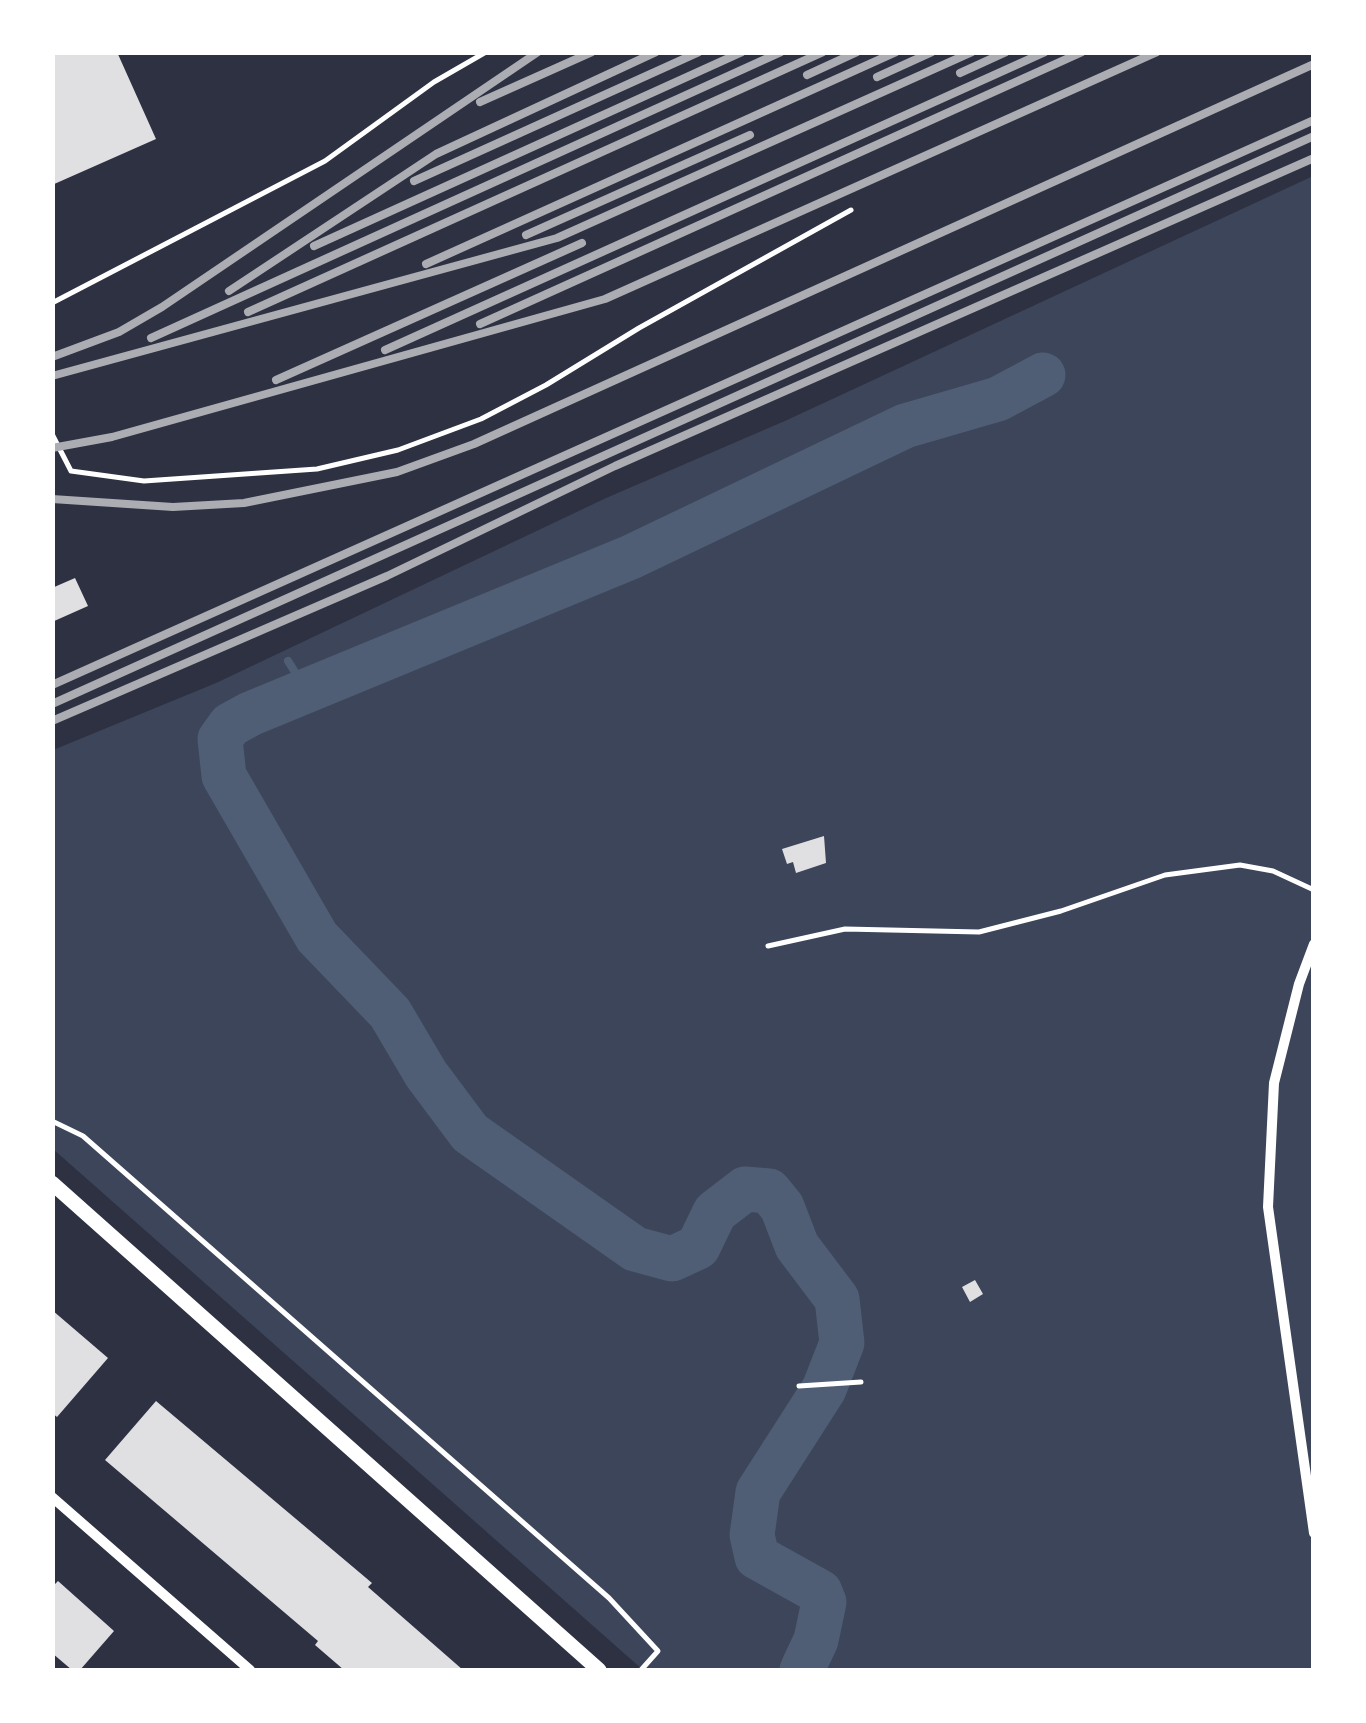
<!DOCTYPE html>
<html>
<head>
<meta charset="utf-8">
<style>
  body { margin:0 }
  #map { position:relative; width:1366px; height:1723px; overflow:hidden; background:#2d3142; font-family:"Golos Text",sans-serif }
  canvas { display:block }
  .frame { position:absolute; inset:0; border:55px solid #fff; pointer-events:none }
</style>
</head>
<body>
<div id="map">
<canvas width="1366" height="1723"></canvas>
<div class="frame"></div>
</div>
<script>
const g = document.querySelector('canvas').getContext('2d');
g.lineJoin = 'round';
function paint(path, color) {
  g.fillStyle = color;
  g.fill(path, 'evenodd');
}
function poly(rows) {
  const path = new Path2D();
  for (const r of rows) {
    path.moveTo(r[0], r[1]);
    for (let i = 2; i < r.length; i += 2) path.lineTo(r[i], r[i + 1]);
  }
  return path;
}
function strokePath(path, color, width, dash) {
  g.strokeStyle = color;
  g.lineWidth = width;
  g.lineCap = dash ? 'butt' : 'round';
  g.setLineDash(dash || []);
  g.stroke(path);
}
const green = poly([
  [1313,176,1313,1670,643,1670,53,1149,53,750,216,683,606,498,787,420]
]);
const stream = poly([
  [288,661,307,691]
]);
const river = poly([
  [802,1670,816,1640,824,1602,820,1592,757,1557,752,1535,758,1492,824,1389,842,1343,837,1299,797,1246,782,1207,769,1191,745,1189,715,1212,698,1247,672,1259,635,1249,470,1133,426,1074,390,1013,317,937,224,776,220,739,230,725,250,714,631,557,905,426,998,399,1043,375]
]);
const building = poly([
  [52,52,117,52,156,139,52,185],
  [75,578,88,606,52,622,52,588],
  [824,836,826,863,796,873,793,862,787,864,782,849],
  [975,1280,983,1294,970,1302,962,1287],
  [52,1310,108,1358,57,1417,52,1413],
  [156,1401,372,1583,368,1587,463,1670,344,1670,315,1645,318,1641,105,1460],
  [58,1581,114,1631,80,1670,72,1670,52,1653,52,1587]
]);
const path = poly([
  [768,946,845,929,979,932,1061,911,1165,875,1240,865,1273,871,1314,890],
  [799,1386,861,1382]
]);
const service = poly([
  [52,303,325,161,434,82,486,52],
  [52,434,71,471,144,481,317,469,398,450,481,419,546,385,639,328,851,210],
  [52,1121,83,1136,609,1598,658,1651,641,1670]
]);
const minor = poly([
  [1314,944,1299,984,1274,1083,1268,1207,1314,1533],
  [52,1497,250,1670]
]);
const secondary = poly([
  [52,1183,599,1670]
]);
const rail = poly([
  [960,73,1006,52],
  [807,75,857,52],
  [877,77,932,52],
  [480,102,592,52],
  [414,181,699,52],
  [526,235,750,135],
  [314,246,742,52],
  [426,264,896,52],
  [229,291,436,154,656,52],
  [248,312,823,52],
  [480,324,1082,52],
  [151,338,781,52],
  [385,350,1045,52],
  [52,357,119,332,162,307,538,52],
  [52,376,557,238,972,52],
  [276,380,582,243],
  [52,448,112,437,605,299,1157,52],
  [52,499,173,507,244,503,397,472,474,444,1314,64],
  [52,685,1314,120],
  [52,704,1314,136],
  [52,721,387,576,615,466,1314,158]
]);
paint(green, '#3c4559');
strokePath(stream, '#4f5d75', 8);
strokePath(river, '#4f5d75', 45);
paint(building, '#e0e0e3');
strokePath(path, '#fff', 5);
strokePath(service, '#fff', 5);
strokePath(minor, '#fff', 10);
strokePath(secondary, '#fff', 15);
strokePath(rail, '#abadb3', 8);
</script>
</body>
</html>
